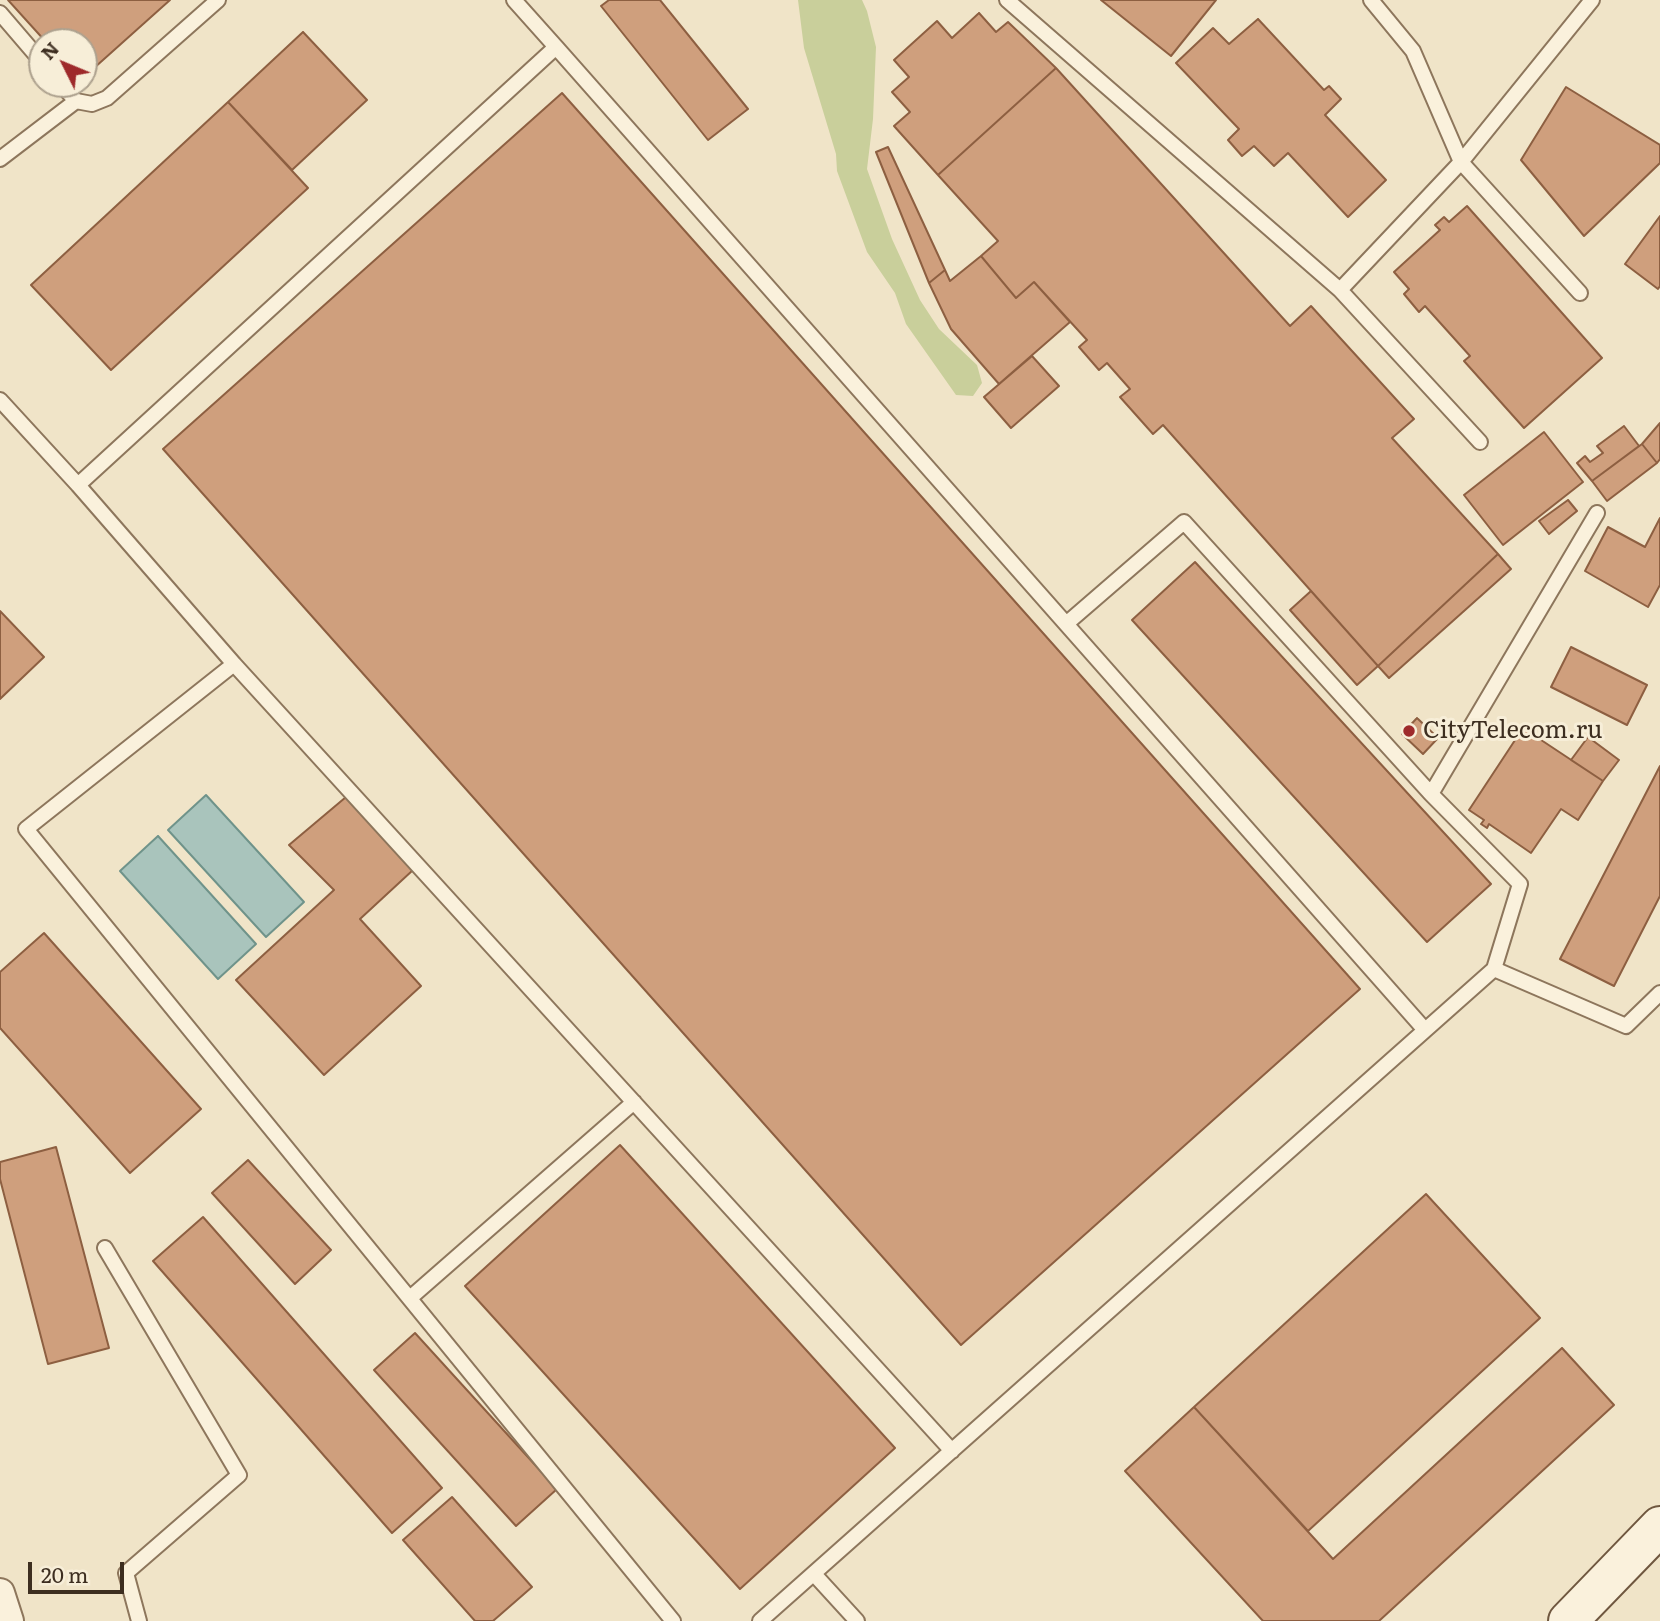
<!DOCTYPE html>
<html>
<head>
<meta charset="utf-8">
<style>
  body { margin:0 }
  #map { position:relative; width:1660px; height:1621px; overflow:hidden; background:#f0e4c8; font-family:Literata,serif }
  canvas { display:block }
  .north { position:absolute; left:28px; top:28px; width:70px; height:70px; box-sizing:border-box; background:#f7eed8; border:2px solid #ada18e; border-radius:50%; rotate:313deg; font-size:19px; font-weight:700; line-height:28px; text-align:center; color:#3d2e20 }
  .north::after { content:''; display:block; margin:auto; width:24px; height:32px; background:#9e2a2b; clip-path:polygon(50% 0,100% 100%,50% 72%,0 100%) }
  .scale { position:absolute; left:28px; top:1562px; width:96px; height:32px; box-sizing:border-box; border:4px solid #3d2e20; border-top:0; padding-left:9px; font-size:21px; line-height:24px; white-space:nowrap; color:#3d2e20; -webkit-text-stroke:5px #f7eed8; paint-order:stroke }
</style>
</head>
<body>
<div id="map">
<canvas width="1660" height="1621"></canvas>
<div class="north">N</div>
<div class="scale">20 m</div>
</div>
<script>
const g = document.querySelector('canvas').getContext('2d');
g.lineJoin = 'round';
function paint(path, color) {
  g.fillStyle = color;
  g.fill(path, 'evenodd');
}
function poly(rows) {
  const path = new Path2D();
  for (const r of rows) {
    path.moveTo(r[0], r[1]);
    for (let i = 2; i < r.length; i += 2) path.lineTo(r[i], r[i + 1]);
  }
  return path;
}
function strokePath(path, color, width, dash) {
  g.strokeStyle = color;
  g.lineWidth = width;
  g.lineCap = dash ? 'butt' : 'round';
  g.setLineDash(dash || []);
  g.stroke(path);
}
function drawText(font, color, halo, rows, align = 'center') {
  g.font = font + ' Literata,serif';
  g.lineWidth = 6;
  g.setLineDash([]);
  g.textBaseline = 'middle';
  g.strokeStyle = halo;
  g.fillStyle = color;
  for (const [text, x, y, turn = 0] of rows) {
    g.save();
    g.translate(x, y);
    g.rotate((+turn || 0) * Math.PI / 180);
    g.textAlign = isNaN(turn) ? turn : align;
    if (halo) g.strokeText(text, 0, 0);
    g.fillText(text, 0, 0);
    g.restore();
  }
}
const green = poly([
  [798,0,862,0,867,11,876,47,873,119,867,169,892,239,920,300,939,329,977,365,982,383,973,396,956,395,906,324,895,293,867,252,837,171,836,154,804,48]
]);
const water = poly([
  [206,795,304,902,266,937,168,830,206,795],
  [158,836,256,944,218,979,120,871,158,836]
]);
const building = poly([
  [8,0,170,0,84,77,84,42,46,42,8,0],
  [609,0,660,0,748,109,708,140,601,6,609,0],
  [1101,0,1216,0,1171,56,1101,0],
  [979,13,996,32,1008,22,1056,68,938,175,894,126,910,112,892,92,909,77,894,60,937,21,952,38,979,13],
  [1258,19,1324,90,1329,86,1341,99,1325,115,1386,180,1348,217,1288,153,1274,166,1254,146,1242,156,1228,140,1239,129,1176,63,1213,28,1229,44,1258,19],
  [303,32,367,100,292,170,228,102,303,32],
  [1056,68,1290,326,1311,306,1414,419,1392,438,1498,554,1378,666,1163,425,1153,434,1120,397,1130,389,1107,363,1099,370,1079,347,1087,340,1034,282,1016,298,981,256,998,241,938,175,1056,68],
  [1566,87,1660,145,1660,163,1584,236,1521,160,1566,87],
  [562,93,1360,989,961,1345,163,449,562,93],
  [228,102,308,188,111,370,31,285,228,102],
  [888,147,945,270,929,283,876,152,888,147],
  [1467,206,1602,358,1524,428,1464,361,1470,356,1425,306,1419,312,1404,294,1409,289,1394,272,1440,230,1435,225,1444,217,1449,222,1467,206],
  [1660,216,1660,286,1658,289,1625,264,1660,216],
  [981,256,1016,298,1034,282,1070,322,999,384,951,329,929,283,945,270,950,281,981,256],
  [1032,356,1059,386,1011,428,984,397,1032,356],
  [1660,423,1660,459,1657,463,1642,444,1660,423],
  [1624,426,1639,446,1592,481,1577,463,1585,456,1590,462,1603,453,1597,446,1624,426],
  [1544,432,1583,482,1503,545,1464,495,1544,432],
  [1642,444,1657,463,1607,501,1592,481,1642,444],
  [1568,500,1577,511,1549,534,1539,521,1568,500],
  [1660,518,1660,585,1648,607,1585,571,1608,527,1645,547,1660,518],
  [1498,554,1511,569,1389,678,1378,666,1498,554],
  [1195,562,1491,884,1427,942,1132,620,1195,562],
  [1311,591,1378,666,1357,685,1290,610,1311,591],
  [0,611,44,657,0,699,0,611],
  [1571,647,1647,685,1627,725,1551,687,1571,647],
  [1417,718,1438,738,1423,754,1402,734,1417,718],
  [1523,728,1603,781,1578,820,1561,809,1531,853,1489,824,1487,828,1481,824,1484,820,1469,810,1523,728],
  [1588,737,1619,760,1603,781,1571,760,1588,737],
  [1660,766,1660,896,1614,986,1560,959,1660,766],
  [346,797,413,870,360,919,421,986,324,1075,236,980,334,890,289,845,346,797],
  [44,933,201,1109,130,1173,0,1028,0,972,44,933],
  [620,1145,895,1448,740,1589,465,1286,620,1145],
  [56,1147,109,1348,48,1364,0,1179,0,1162,56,1147],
  [248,1160,331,1250,295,1284,212,1193,248,1160],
  [1426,1194,1540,1318,1308,1531,1194,1407,1426,1194],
  [203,1217,442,1488,392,1533,153,1261,203,1217],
  [415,1333,557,1489,516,1526,374,1370,415,1333],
  [1562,1348,1614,1405,1379,1621,1263,1621,1125,1471,1194,1407,1333,1559,1562,1348],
  [452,1497,532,1587,493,1621,475,1621,403,1540,452,1497]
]);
const lane = poly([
  [514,0,556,47],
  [1007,0,1340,290],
  [1371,0,1413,51,1461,162,1580,293],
  [0,13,42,62],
  [61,84,76,101,92,104,107,98,218,0],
  [0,159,76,101],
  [0,400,78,485,234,664,26,829,673,1621],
  [1480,442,1340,290,1461,162,1592,0],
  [78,485,556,47,1425,1030],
  [1066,624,1184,522,1431,794],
  [234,664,952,1451],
  [1494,969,1520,884,1431,794,1597,513],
  [105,1248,239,1475,126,1573,139,1621],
  [410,1298,634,1102],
  [814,1574,857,1621],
  [760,1621,1494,969,1626,1026,1660,993]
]);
const street = poly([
  [0,1593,9,1621]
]);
const secondary = poly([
  [1568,1621,1660,1526]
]);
const markers = [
  [1409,731,7,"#9e2a2b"]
];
const poiNames = [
  ["CityTelecom.ru",1423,731]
];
paint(green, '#c9cf9b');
paint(water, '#a9c4bc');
strokePath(water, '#6f938a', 2);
paint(building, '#cf9f7d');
strokePath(building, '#8d5f41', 2);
strokePath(lane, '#8d765c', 18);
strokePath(street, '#8d765c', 32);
strokePath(secondary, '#6f573f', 42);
strokePath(lane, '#faf1dc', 14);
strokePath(street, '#faf1dc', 28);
strokePath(secondary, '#faf1dc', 38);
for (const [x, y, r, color] of markers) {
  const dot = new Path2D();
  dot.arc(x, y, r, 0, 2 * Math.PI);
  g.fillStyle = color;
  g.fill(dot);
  strokePath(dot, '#f7eed8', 2.5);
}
drawText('24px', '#3d2e20', '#f7eed8', poiNames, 'left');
</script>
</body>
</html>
